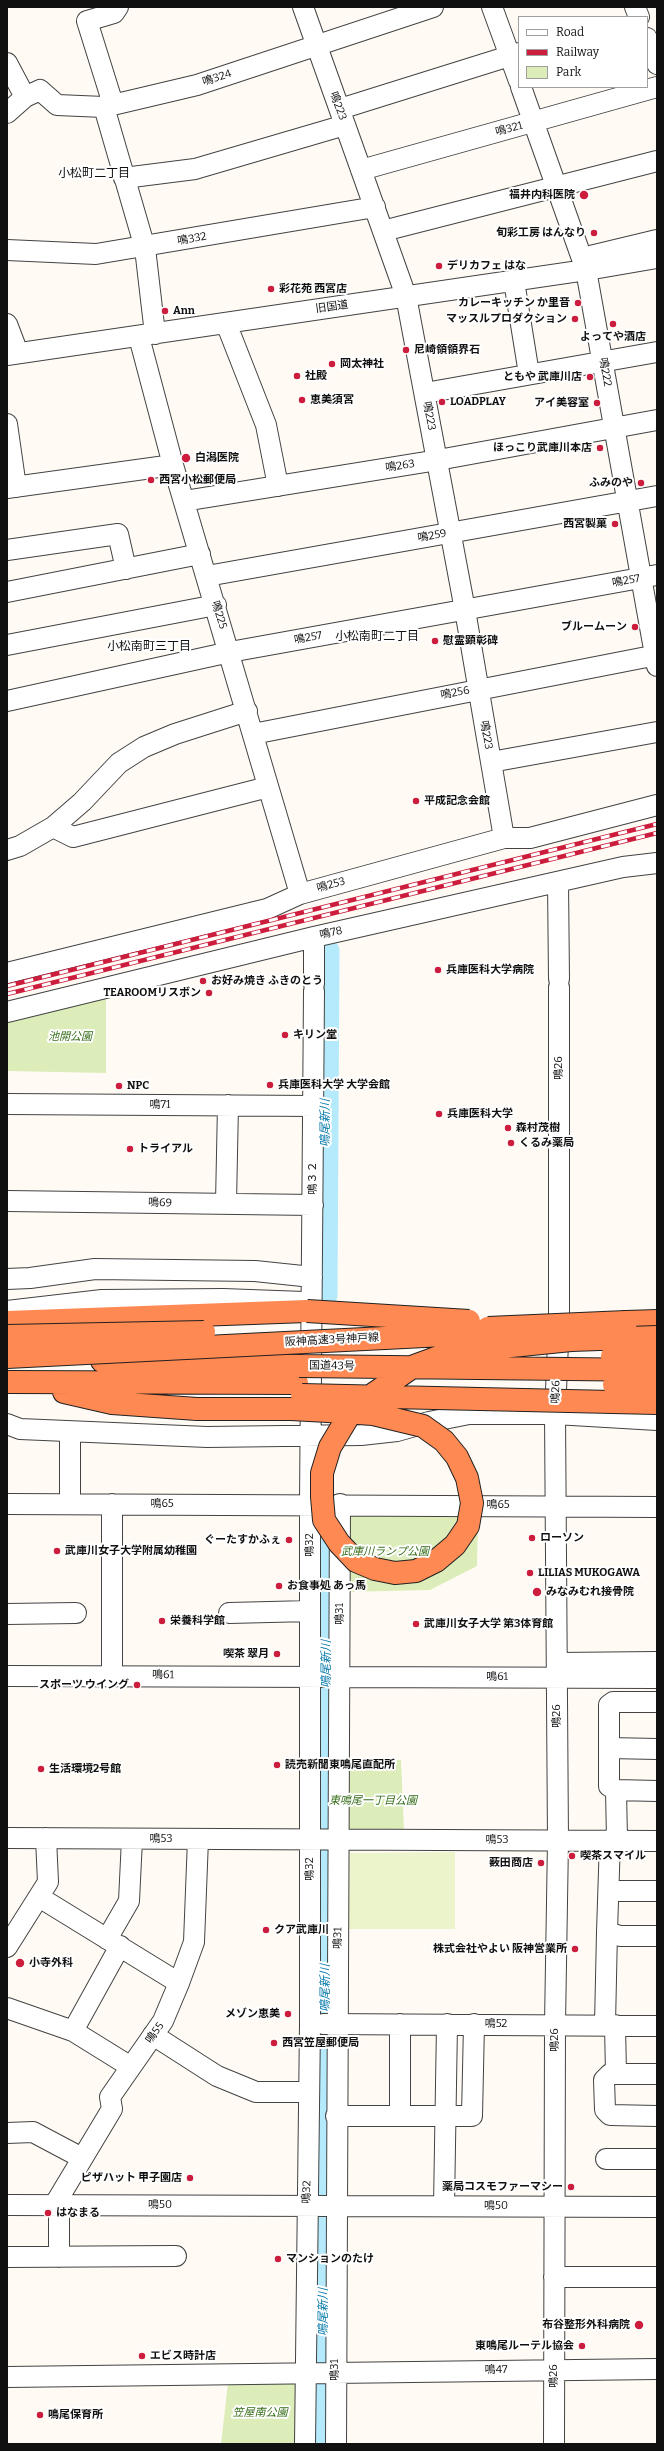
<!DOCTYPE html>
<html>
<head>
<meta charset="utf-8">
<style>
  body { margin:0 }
  #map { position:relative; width:664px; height:2451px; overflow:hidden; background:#fffbf4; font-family:Bitter,serif }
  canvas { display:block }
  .frame { position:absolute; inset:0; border:8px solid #101010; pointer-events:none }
  .legend { position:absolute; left:518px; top:16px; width:130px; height:72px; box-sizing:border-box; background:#fff; border:1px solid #9f9f9f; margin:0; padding:5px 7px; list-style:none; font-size:12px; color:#101010 }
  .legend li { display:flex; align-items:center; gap:8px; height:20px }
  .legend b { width:20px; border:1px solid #9f9f9f }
</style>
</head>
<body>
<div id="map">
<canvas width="664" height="2451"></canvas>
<div class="frame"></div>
<ul class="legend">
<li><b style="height:5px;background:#fff"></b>Road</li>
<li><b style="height:5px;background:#cc1d3d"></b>Railway</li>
<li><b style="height:11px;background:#dcedb9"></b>Park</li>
</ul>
</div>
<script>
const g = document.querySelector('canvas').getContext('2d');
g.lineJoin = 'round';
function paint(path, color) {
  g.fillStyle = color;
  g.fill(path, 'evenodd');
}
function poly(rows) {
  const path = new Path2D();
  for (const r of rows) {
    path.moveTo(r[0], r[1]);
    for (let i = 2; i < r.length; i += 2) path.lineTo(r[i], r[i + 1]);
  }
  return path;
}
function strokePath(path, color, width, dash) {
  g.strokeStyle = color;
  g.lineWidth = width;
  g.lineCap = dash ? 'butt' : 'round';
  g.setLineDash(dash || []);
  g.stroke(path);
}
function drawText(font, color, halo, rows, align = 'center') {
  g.font = font + ' Bitter,"Noto Sans JP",serif';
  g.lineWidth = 4;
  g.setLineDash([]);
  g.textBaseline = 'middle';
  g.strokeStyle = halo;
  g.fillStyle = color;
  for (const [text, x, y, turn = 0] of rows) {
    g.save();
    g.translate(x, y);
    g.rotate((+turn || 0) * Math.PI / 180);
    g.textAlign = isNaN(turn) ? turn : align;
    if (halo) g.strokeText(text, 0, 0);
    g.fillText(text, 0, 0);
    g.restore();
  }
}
const green = poly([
  [106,992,106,1073,7,1071,7,1019],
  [349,1513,478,1513,477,1566,430,1590,344,1592],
  [344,1759,401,1760,404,1831,347,1831],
  [294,2381,300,2388,299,2444,221,2444,228,2383]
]);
const pitch = poly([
  [455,1852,455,1929,347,1929,347,1853]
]);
const river = poly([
  [325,1295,327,951],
  [323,2444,328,1533]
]);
const minor = poly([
  [303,7,406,296,465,610,504,838],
  [492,7,519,81],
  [635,7,639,17],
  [647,38,657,64],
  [7,63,25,97],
  [521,87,586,270,657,666],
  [113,104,87,21,114,13,118,7],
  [104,107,145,248,155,334],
  [340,109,519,53],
  [7,113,25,97,40,90,57,105,104,107,197,85,433,7],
  [361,170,657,87],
  [124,178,195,169,345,125],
  [383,231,657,161],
  [7,250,96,254,375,207],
  [582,258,657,240],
  [514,281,529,374],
  [226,323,266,425,278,486],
  [7,324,18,353],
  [139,337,173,465,300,894],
  [7,355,586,270,657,258],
  [425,393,657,352],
  [7,424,16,487],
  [7,488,173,465],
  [184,501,438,460,657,420],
  [7,550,118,534,126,569],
  [207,576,657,496],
  [7,592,200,554],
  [7,645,216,605],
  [7,701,230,652,657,575],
  [253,734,657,655],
  [491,762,657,732],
  [53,827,73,837,268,787],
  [7,850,20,846,53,827,82,802,119,763,144,747,175,734,247,711],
  [558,882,559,979],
  [7,973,267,909,300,894,504,838,530,838,657,805],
  [314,984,314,937],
  [7,1012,314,937,623,867,657,863],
  [7,1104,314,1106],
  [7,1201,313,1205],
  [226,1203,228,1105],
  [7,1279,30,1278,95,1269,255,1271,312,1277],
  [7,1311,102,1300,223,1299,304,1302],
  [7,1424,20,1429,207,1437,361,1435,397,1431,429,1422,469,1414,555,1414,657,1420],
  [70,1432,70,1504],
  [7,1504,657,1507],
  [229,1613,310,1611],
  [7,1614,76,1613],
  [557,1663,657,1662],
  [112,1675,112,1504],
  [7,1676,657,1678],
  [609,1748,657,1749],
  [616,1790,657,1791],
  [7,1838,657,1841],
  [610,1840,607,1932,620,1936,657,1936],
  [617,1840,616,1790,609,1786,609,1705,613,1702,657,1702],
  [609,1891,657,1891],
  [39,1897,179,1983],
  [107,1939,129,1901,132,1839],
  [7,1947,48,1882,46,1838],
  [7,2008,73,2031,131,2067],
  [323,2024,657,2026],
  [400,2024,400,2116],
  [605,2024,607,1932],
  [615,2025,616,2074],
  [73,2031,120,1946],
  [153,2035,217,2076,256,2092,308,2092],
  [657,2074,610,2074,604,2080,605,2110,610,2115,657,2116],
  [336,2116,472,2116,474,2024],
  [7,2133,33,2132,82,2158],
  [606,2159,657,2159],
  [55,2204,112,2109,110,2097,163,2021,179,1983,194,1942,198,1839],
  [7,2205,657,2207],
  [444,2206,447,2024],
  [7,2257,176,2256],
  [59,2257,59,2205],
  [554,2277,657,2277],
  [7,2377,657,2369],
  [305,2444,310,2023,310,1504,314,991],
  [336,2444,340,1504],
  [554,2444,555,2024,558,1841,555,1414,559,1319,559,987]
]);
const highway = poly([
  [7,1322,307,1311],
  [626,1322,657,1321],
  [102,1361,299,1366],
  [7,1382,297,1383],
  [64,1392,112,1403,197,1409]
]);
const rail = poly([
  [7,986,657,824],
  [7,994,657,833]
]);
const highwayBridge = poly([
  [307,1311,469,1321],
  [488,1328,626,1322],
  [7,1336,204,1332],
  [612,1356,657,1353],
  [7,1357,504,1332],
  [299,1366,657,1370],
  [614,1385,657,1386],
  [302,1395,657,1403],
  [197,1409,291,1409,328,1411,373,1414,423,1426,444,1441,457,1457,467,1478,472,1503,468,1526,455,1545,436,1561,416,1571,395,1573,375,1569,356,1561,339,1543,324,1520,322,1497,322,1473,330,1447,348,1417,369,1397,414,1366,452,1352,571,1340,657,1337]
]);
const markers = [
  [584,195,5,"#cc1d3d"],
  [594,233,4,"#cc1d3d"],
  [439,266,4,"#cc1d3d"],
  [271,289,4,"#cc1d3d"],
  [578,303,4,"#cc1d3d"],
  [165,311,4,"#cc1d3d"],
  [575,319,4,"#cc1d3d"],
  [613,324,4,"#cc1d3d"],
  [406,350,4,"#cc1d3d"],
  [332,364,4,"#cc1d3d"],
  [297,376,4,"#cc1d3d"],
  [590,377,4,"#cc1d3d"],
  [302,400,4,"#cc1d3d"],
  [442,402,4,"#cc1d3d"],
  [597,403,4,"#cc1d3d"],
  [600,448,4,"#cc1d3d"],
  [186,458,5,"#cc1d3d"],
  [151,480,4,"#cc1d3d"],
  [641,483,4,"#cc1d3d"],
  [615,524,4,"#cc1d3d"],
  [635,627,4,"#cc1d3d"],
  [435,641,4,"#cc1d3d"],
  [416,801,4,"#cc1d3d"],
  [438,970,4,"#cc1d3d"],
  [203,981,4,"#cc1d3d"],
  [209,993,4,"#cc1d3d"],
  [285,1035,4,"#cc1d3d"],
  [270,1085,4,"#cc1d3d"],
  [119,1086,4,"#cc1d3d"],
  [439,1114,4,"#cc1d3d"],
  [508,1128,4,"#cc1d3d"],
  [511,1143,4,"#cc1d3d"],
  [130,1149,4,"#cc1d3d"],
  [532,1538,4,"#cc1d3d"],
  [289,1540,4,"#cc1d3d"],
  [57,1551,4,"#cc1d3d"],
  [530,1573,4,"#cc1d3d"],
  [279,1586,4,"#cc1d3d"],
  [537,1592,5,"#cc1d3d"],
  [162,1621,4,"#cc1d3d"],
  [416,1624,4,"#cc1d3d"],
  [277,1654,4,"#cc1d3d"],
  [137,1685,4,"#cc1d3d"],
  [277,1765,4,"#cc1d3d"],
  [41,1769,4,"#cc1d3d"],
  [572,1856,4,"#cc1d3d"],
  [541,1863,4,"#cc1d3d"],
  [266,1930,4,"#cc1d3d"],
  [575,1949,4,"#cc1d3d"],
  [20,1963,5,"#cc1d3d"],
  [288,2014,4,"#cc1d3d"],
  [274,2043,4,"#cc1d3d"],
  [190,2178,4,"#cc1d3d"],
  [571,2187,4,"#cc1d3d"],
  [48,2213,4,"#cc1d3d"],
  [278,2259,4,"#cc1d3d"],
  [639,2325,5,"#cc1d3d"],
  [582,2346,4,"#cc1d3d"],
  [142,2356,4,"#cc1d3d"],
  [40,2415,4,"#cc1d3d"]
];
const streetNames = [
  ["鳴324",217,78,-18],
  ["鳴223",338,106,70],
  ["鳴321",509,129,-15],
  ["鳴332",192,239,-10],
  ["旧国道",332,307,-8],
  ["鳴222",605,372,80],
  ["鳴223",429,416,79],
  ["鳴263",400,466,-9],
  ["鳴259",432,536,-10],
  ["鳴257",626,581,-10],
  ["鳴225",219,615,73],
  ["鳴257",308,638,-10],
  ["鳴256",455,693,-11],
  ["鳴223",486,735,80],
  ["鳴253",331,885,-15],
  ["鳴78",331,933,-13],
  ["鳴26",559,1068,-90],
  ["鳴71",160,1105],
  ["鳴３２",313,1178,-90],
  ["鳴69",160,1203,1],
  ["阪神高速3号神戸線",332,1340,-3],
  ["国道43号",332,1366,1],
  ["鳴26",556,1392,-88],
  ["鳴65",162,1504],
  ["鳴65",498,1505],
  ["鳴32",310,1545,-90],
  ["鳴31",340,1614,-90],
  ["鳴61",163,1675,1],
  ["鳴61",497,1677,-1],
  ["鳴26",557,1716,-90],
  ["鳴53",161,1839],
  ["鳴53",497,1840],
  ["鳴32",310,1869,-90],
  ["鳴31",338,1938,-89],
  ["鳴52",496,2024],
  ["鳴55",155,2033,-55],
  ["鳴26",555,2040,-90],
  ["鳴32",307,2192,-89],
  ["鳴50",160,2205],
  ["鳴50",496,2206],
  ["鳴31",335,2370,-90],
  ["鳴47",496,2370,-1],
  ["鳴26",554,2376,-90]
];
const poiNames = [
  ["福井内科医院",575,195,"right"],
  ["旬彩工房 はんなり",586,233,"right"],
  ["デリカフェ はな",447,266],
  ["彩花苑 西宮店",279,289],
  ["カレーキッチン か里音",570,303,"right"],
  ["Ann",173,311],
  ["マッスルプロダクション",567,319,"right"],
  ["よってや酒店",613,337,"center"],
  ["尼崎領領界石",414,350],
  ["岡太神社",340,364],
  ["社殿",305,376],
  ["ともや 武庫川店",582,377,"right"],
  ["恵美須宮",310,400],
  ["LOADPLAY",450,402],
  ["アイ美容室",589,403,"right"],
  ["ほっこり武庫川本店",592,448,"right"],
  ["白潟医院",195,458],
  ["西宮小松郵便局",159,480],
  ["ふみのや",633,483,"right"],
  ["西宮製菓",607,524,"right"],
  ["ブルームーン",627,627,"right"],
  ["慰霊顕彰碑",443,641],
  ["平成記念会館",424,801],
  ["兵庫医科大学病院",446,970],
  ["お好み焼き ふきのとう",211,981],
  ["TEAROOMリスボン",201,993,"right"],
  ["キリン堂",293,1035],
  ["兵庫医科大学 大学会館",278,1085],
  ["NPC",127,1086],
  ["兵庫医科大学",447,1114],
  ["森村茂樹",516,1128],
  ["くるみ薬局",519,1143],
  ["トライアル",138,1149],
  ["ローソン",540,1538],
  ["ぐーたすかふぇ",281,1540,"right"],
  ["武庫川女子大学附属幼稚園",65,1551],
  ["LILIAS MUKOGAWA",538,1573],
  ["お食事処 あっ馬",287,1586],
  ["みなみむれ接骨院",546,1592],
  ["栄養科学館",170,1621],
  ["武庫川女子大学 第3体育館",424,1624],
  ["喫茶 翠月",269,1654,"right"],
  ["スポーツ ウイング",129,1685,"right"],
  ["読売新聞東鳴尾直配所",285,1765],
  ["生活環境2号館",49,1769],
  ["喫茶スマイル",580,1856],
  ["薮田商店",533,1863,"right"],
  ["クア武庫川",274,1930],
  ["株式会社やよい 阪神営業所",567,1949,"right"],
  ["小寺外科",29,1963],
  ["メゾン恵美",280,2014,"right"],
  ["西宮笠屋郵便局",282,2043],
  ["ピザハット 甲子園店",182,2178,"right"],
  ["薬局コスモファーマシー",563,2187,"right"],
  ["はなまる",56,2213],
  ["マンションのたけ",286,2259],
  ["布谷整形外科病院",630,2325,"right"],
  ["東鳴尾ルーテル協会",574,2346,"right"],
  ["エビス時計店",150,2356],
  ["鳴尾保育所",48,2415]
];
const parkNames = [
  ["池開公園",70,1037],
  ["武庫川ランプ公園",385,1552],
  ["東鳴尾一丁目公園",373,1801],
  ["笠屋南公園",260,2413]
];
const neighbourhoodNames = [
  ["小松町二丁目",94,174],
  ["小松南町二丁目",377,637],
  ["小松南町三丁目",149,647]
];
const waterNames = [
  ["鳴尾新川",326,1123,-90],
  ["鳴尾新川",327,1664,-90],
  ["鳴尾新川",326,1988,-90],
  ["鳴尾新川",324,2312,-90]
];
paint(green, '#dcedb9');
paint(pitch, '#ecf4cc');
strokePath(river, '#b4eafb', 25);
strokePath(minor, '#434343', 22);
strokePath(highway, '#212121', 24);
strokePath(minor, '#fff', 20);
strokePath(highway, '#fe8953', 22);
strokePath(rail, '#cc1d3d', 4.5);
strokePath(rail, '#fff', 3, [9]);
strokePath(highwayBridge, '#212121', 24, []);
strokePath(highwayBridge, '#fe8953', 22);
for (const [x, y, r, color] of markers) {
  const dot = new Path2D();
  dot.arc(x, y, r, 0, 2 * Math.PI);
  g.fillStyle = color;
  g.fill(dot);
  strokePath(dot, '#fff', 1.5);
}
drawText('11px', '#101010', '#fff', streetNames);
drawText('bold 11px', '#101010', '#fff', poiNames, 'left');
drawText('italic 11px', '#376e1a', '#fff', parkNames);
drawText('12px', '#101010', '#fff', neighbourhoodNames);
drawText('italic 12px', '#0e7ead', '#fff', waterNames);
</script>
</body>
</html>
